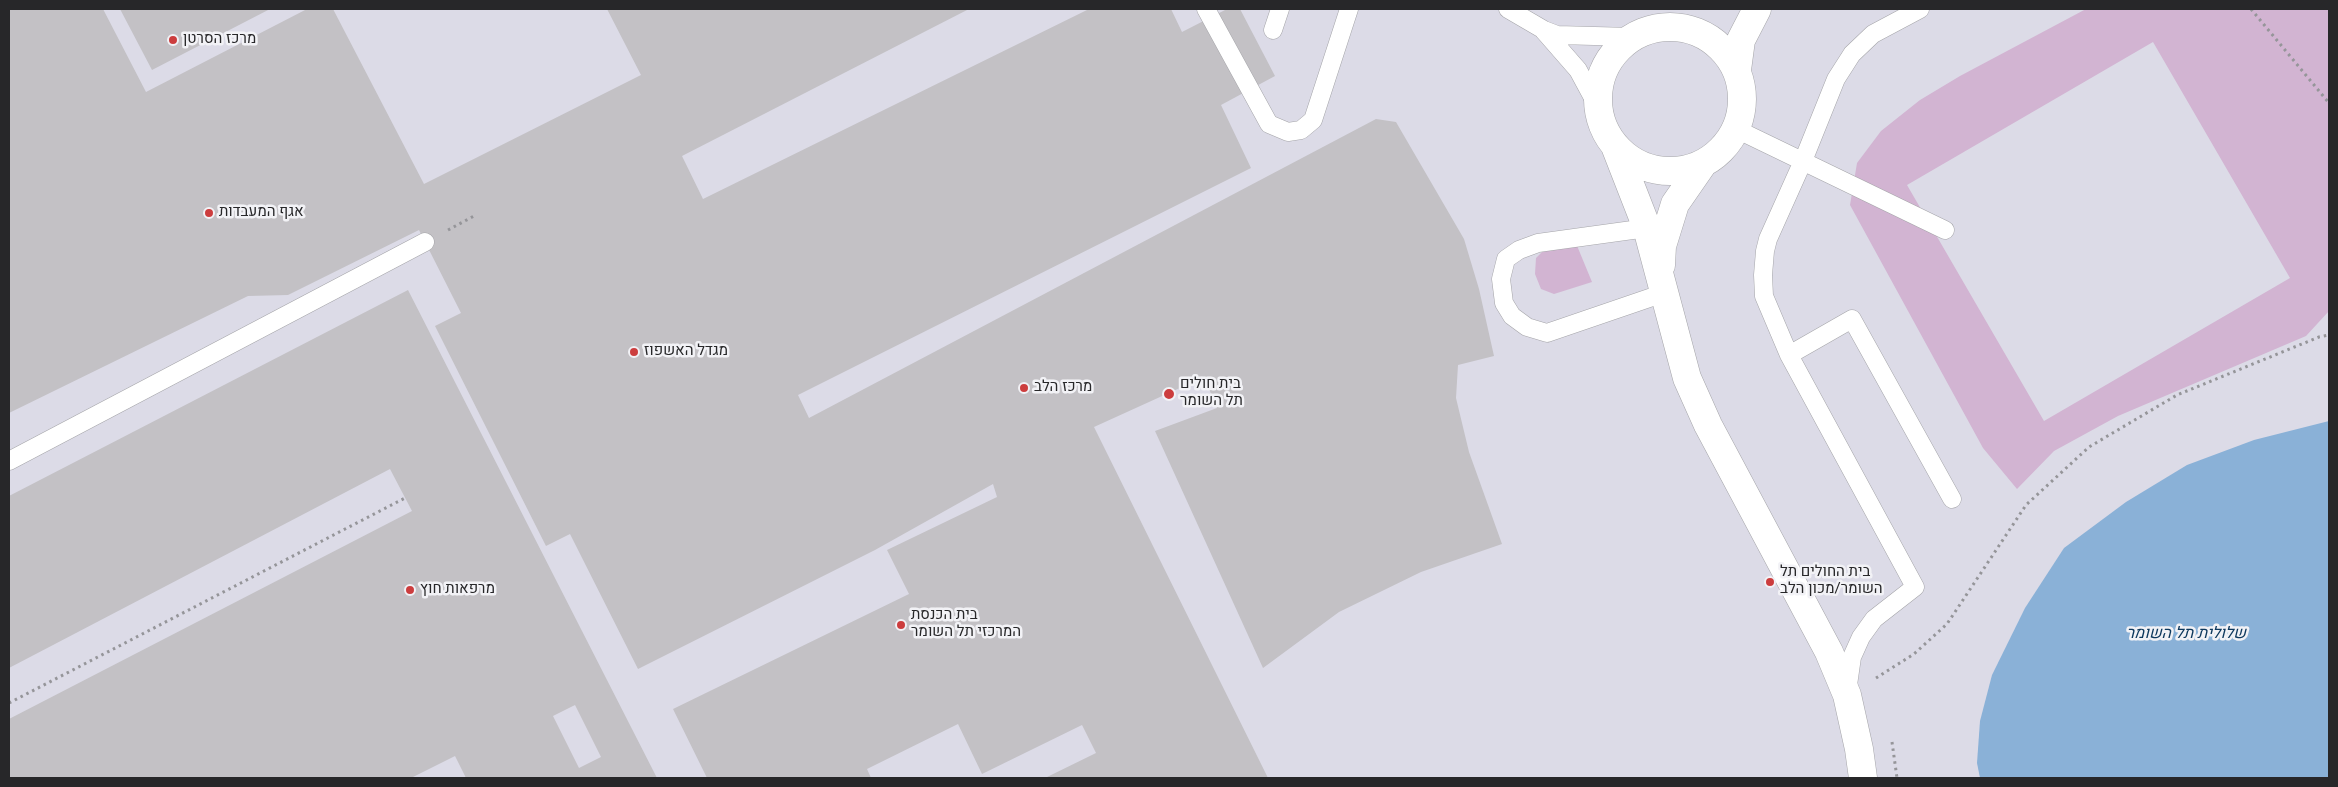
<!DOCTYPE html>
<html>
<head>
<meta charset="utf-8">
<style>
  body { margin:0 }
  #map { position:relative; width:2338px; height:787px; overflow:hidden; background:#e5e5e9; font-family:Georgia,serif }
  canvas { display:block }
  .frame { position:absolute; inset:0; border:10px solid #272729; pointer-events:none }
</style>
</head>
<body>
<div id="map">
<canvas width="2338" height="787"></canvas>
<div class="frame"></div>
</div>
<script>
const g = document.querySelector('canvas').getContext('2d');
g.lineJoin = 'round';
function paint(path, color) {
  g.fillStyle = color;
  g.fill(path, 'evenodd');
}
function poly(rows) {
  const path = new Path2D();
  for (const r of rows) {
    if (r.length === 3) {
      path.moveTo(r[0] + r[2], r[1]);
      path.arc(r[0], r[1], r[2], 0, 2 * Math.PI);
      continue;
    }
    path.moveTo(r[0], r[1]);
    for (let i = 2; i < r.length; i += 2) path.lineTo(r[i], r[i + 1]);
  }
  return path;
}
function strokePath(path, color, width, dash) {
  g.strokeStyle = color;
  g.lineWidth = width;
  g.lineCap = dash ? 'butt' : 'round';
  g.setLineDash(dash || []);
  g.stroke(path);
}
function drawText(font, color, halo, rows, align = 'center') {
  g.font = font + ' Georgia,Heebo,serif';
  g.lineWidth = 5;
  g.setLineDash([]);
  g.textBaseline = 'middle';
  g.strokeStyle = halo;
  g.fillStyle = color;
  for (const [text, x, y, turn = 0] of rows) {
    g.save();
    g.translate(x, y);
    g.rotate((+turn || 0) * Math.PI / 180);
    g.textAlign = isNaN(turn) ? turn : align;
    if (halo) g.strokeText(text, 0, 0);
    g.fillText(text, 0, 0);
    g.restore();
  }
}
const built = poly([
  [9,9,2329,9,2329,778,9,778]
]);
const green = poly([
  [2086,9,2329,9,2329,311,2306,336,2118,416,2054,451,2017,489,1983,448,1850,205,1857,163,1881,131,1920,100,1960,76],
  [2153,42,2290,278,2044,421,1907,185],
  [1573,236,1592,282,1554,294,1541,289,1535,274,1536,258,1549,245]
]);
const water = poly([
  [2329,421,2329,778,1980,778,1977,763,1980,721,1992,675,2025,608,2064,548,2126,502,2187,465,2254,440]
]);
const building = poly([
  [9,9,103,9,146,92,307,9,333,9,424,184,641,75,607,9,969,9,682,156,703,199,1089,9,1171,9,1182,32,1227,9,1240,9,1275,76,1221,105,1251,168,798,395,809,418,1376,119,1396,122,1464,239,1479,289,1494,356,1458,365,1456,398,1469,452,1502,544,1421,572,1339,612,1263,668,1155,431,1217,408,1204,377,1094,427,1268,778,1045,778,1096,753,1082,725,982,774,958,724,867,769,871,778,707,778,673,709,909,594,887,550,997,497,993,484,875,550,638,669,570,534,546,546,435,326,461,313,419,230,288,295,248,296,9,413],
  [120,9,270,9,152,70],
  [408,290,657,778,466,778,455,756,411,778,9,778,9,719,412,511,390,469,9,668,9,496],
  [575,705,601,757,579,768,553,716]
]);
const path = poly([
  [2251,9,2329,103],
  [448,230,474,216],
  [1876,678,1914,654,1947,624,2026,505,2089,447,2177,395,2319,337,2329,335],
  [9,703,405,498],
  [1892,742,1897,778]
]);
const service = poly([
  [1206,9,1269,124,1288,132,1301,130,1313,120,1349,9],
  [1508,9,1544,30,1557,35,1632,37],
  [1273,30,1280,9],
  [1544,31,1578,70,1598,107],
  [1736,129,1945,230],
  [1647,228,1538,243,1519,250,1506,259,1501,279,1504,303,1512,316,1527,327,1547,333,1664,293],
  [1789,355,1852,319,1952,499],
  [9,461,425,242],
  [1847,692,1852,657,1861,637,1874,619,1915,587,1789,355,1764,296,1763,275,1765,251,1768,239,1803,161,1836,79,1852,54,1873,34,1920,9]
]);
const tertiary = poly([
  [1670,99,72],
  [1737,70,1741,40,1757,9],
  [1615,146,1647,228,1687,378,1708,425,1829,652,1847,695,1859,749,1863,778],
  [1661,265,1662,246,1675,204,1702,165]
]);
const markers = [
  [173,40,5,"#cc3d3e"],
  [209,213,5,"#cc3d3e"],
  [634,352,5,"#cc3d3e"],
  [1024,388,5,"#cc3d3e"],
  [1169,394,6,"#cc3d3e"],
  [1770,582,5,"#cc3d3e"],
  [410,590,5,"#cc3d3e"],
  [901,625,5,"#cc3d3e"]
];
const poiNames = [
  ["מרכז הסרטן",183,40],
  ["אגף המעבדות",219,213],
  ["מגדל האשפוז",644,352],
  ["בית חולים",1180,385],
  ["תל השומר",1180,402],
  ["מרכז הלב",1034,388],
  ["בית החולים תל",1780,573],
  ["השומר/מכון הלב",1780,590],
  ["מרפאות חוץ",420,590],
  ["בית הכנסת",911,616],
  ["המרכזי תל השומר",911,633]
];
const waterNames = [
  ["שלולית תל השומר",2186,635]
];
paint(built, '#dcdbe7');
paint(green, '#d2b4d2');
paint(water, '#8ab1d7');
paint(building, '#c3c1c5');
strokePath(service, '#a5a5a9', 19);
strokePath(tertiary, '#a5a5a9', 29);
strokePath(path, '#959599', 3, [2.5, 4]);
strokePath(service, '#fff', 18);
strokePath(tertiary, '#fff', 28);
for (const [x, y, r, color] of markers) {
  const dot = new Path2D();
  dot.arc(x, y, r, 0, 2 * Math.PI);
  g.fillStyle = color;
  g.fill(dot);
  strokePath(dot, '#f2f2f6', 2);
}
drawText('15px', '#272729', '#f2f2f6', poiNames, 'left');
drawText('italic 16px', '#0d385d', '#f2f2f6', waterNames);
</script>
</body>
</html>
